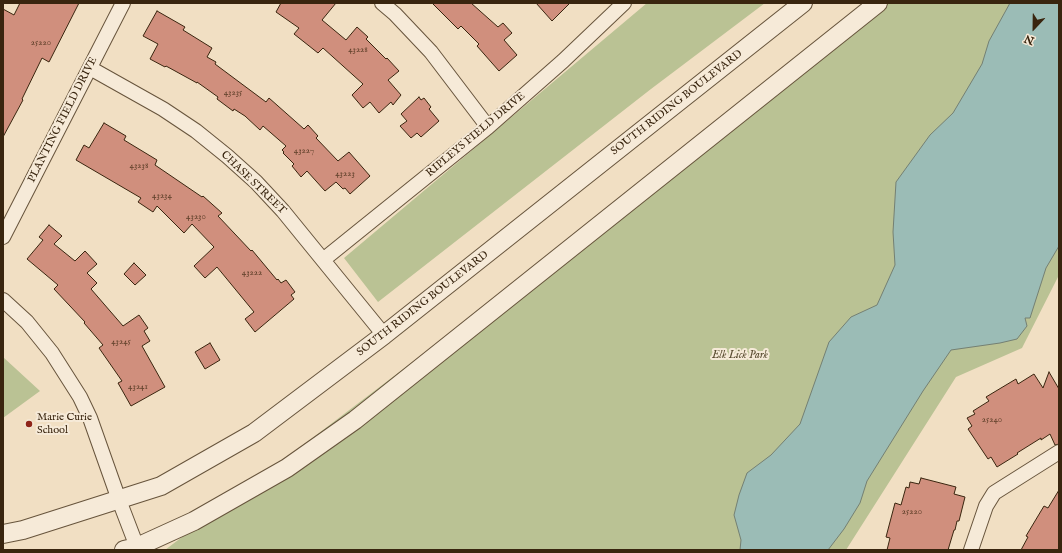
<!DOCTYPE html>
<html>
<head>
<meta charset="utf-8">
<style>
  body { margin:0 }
  #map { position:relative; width:1062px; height:553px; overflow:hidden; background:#f1dfc3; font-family:"IM FELL English",serif }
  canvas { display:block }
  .frame { position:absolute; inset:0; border:4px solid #39250f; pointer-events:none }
  .north { position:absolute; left:1014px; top:8px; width:40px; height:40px; -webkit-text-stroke:3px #f6ead8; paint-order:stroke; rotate:202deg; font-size:11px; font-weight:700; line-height:16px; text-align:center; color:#39250f }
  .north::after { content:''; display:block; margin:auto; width:14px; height:18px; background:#39250f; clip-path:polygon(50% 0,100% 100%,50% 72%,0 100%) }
</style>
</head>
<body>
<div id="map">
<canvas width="1062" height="553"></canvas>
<div class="frame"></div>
<div class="north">N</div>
</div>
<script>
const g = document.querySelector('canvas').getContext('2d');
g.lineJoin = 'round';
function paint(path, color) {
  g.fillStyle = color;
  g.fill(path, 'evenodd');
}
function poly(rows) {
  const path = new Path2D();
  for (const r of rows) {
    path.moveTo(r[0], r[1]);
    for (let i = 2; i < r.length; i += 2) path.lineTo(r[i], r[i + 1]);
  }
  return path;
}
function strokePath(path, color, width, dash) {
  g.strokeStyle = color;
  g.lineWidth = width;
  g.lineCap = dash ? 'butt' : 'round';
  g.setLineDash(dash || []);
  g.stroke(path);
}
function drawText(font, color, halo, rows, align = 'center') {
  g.font = font + ' "IM FELL English",serif';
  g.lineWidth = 4;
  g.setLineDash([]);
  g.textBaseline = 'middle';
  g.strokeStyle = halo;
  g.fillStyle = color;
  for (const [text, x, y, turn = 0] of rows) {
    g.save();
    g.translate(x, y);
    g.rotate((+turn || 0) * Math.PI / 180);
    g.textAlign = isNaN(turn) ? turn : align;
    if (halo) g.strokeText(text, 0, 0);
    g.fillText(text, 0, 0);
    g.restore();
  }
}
const green = poly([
  [647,3,765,3,651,89,378,302,344,258],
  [885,3,1059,3,1059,275,1022,348,956,377,846,550,165,550],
  [3,357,40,391,3,418]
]);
const water = poly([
  [1010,3,1059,3,1059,246,1046,268,1030,318,1025,318,1027,326,1017,339,1000,343,951,350,923,391,867,481,860,503,844,529,828,550,740,550,741,540,734,515,739,495,747,473,771,455,800,424,829,342,851,317,877,305,895,265,893,232,896,182,930,135,953,113,982,64,989,41,1010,3]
]);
const building = poly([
  [20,3,79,3,49,62,42,58,22,99,23,100,3,137,3,9,14,15,20,3],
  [281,3,336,3,322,20,346,40,357,27,368,37,366,39,386,59,387,58,399,71,388,80,401,95,393,105,391,102,379,113,370,102,363,108,352,95,363,84,323,48,318,53,294,34,299,28,276,12,281,3],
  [432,3,471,3,498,27,503,23,512,33,504,40,517,55,499,71,477,46,479,44,461,26,458,29,432,3],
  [536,3,570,3,552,21,536,3],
  [157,11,185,27,183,30,212,48,207,57,216,62,215,64,266,102,269,98,304,129,308,125,318,136,316,138,338,161,349,152,370,176,350,194,345,188,343,189,336,182,325,191,307,171,301,177,292,166,294,164,283,153,284,152,282,150,286,146,263,126,260,130,245,116,234,109,233,111,217,99,218,97,197,82,197,83,166,66,165,67,150,59,158,44,143,36,157,11],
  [419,97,421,100,424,98,431,107,429,109,439,121,421,137,417,133,411,138,400,126,407,121,401,114,419,97],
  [104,123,126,136,124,140,157,160,155,165,202,197,203,196,222,213,218,216,251,251,252,250,277,280,278,279,281,283,286,280,295,292,291,295,294,299,255,332,245,319,254,312,217,267,205,278,194,266,214,247,192,224,184,233,157,206,153,212,138,202,141,198,76,160,84,145,89,148,104,123],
  [49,225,62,236,54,244,75,261,85,251,97,264,87,273,97,283,91,289,123,326,139,315,148,328,144,331,150,341,142,346,165,387,131,406,118,383,122,381,99,348,103,345,84,323,85,322,54,289,58,285,27,259,43,240,39,237,49,225],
  [134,263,146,275,135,285,124,274,134,263],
  [210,343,220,360,205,369,195,352,210,343],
  [1049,372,1059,389,1059,444,1055,445,1050,434,1041,440,1041,438,1017,453,1018,454,997,467,991,457,988,459,968,429,972,426,967,418,975,414,973,411,989,401,986,397,1016,379,1018,384,1034,374,1043,388,1049,372],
  [921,478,956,487,954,494,965,497,959,521,957,521,955,530,954,530,948,550,887,550,890,538,886,537,895,503,901,505,906,487,909,488,910,482,919,484,921,478],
  [1059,490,1059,550,1021,550,1028,537,1026,536,1044,506,1048,508,1059,490]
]);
const minor = poly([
  [382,3,395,14,431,52,488,127],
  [90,68,163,109,196,131,227,156,256,182,283,211,384,335],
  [3,237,123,3],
  [323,260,488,127,563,61,624,3],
  [3,300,27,322,52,353,80,397,90,418,119,500,137,547],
  [971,550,986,506,994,493,1059,452]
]);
const tertiary = poly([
  [3,534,23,530,161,486,254,433,384,335,803,3],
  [124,550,137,547,194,521,287,468,355,420,878,3]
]);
const markers = [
  [29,424,4,"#8f2418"]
];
const numberNames = [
  ["25220",41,43],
  ["43228",358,50],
  ["43235",233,93],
  ["43227",304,151],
  ["43238",139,166],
  ["43223",345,174],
  ["43234",162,196],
  ["43230",196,217],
  ["43222",252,273],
  ["43245",121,342],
  ["43241",138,387],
  ["25240",992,420],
  ["25220",912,512]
];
const streetNames = [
  ["SOUTH RIDING BOULEVARD",677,103,-38],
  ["PLANTING FIELD DRIVE",63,120,-63],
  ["RIPLEYS FIELD DRIVE",476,135,-40],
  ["CHASE STREET",253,183,44],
  ["SOUTH RIDING BOULEVARD",423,304,-38]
];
const parkNames = [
  ["Elk Lick Park",740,356]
];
const poiNames = [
  ["Marie Curie",37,418],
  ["School",37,431]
];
paint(green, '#bac294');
paint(water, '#9bbcb6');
strokePath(water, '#748073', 1);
paint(building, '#d08f7d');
strokePath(building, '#39250f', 1);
strokePath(minor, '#67543c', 16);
strokePath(tertiary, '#67543c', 20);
strokePath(minor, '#f6ead8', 14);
strokePath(tertiary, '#f6ead8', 18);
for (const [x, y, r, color] of markers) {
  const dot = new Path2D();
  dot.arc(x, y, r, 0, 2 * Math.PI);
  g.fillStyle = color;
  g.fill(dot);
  strokePath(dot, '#f6ead8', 1.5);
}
drawText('9px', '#5f402a', null, numberNames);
drawText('11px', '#39250f', '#f6ead8', streetNames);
drawText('italic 11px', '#594c30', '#f6ead8', parkNames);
drawText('11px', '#39250f', '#f6ead8', poiNames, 'left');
</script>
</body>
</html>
